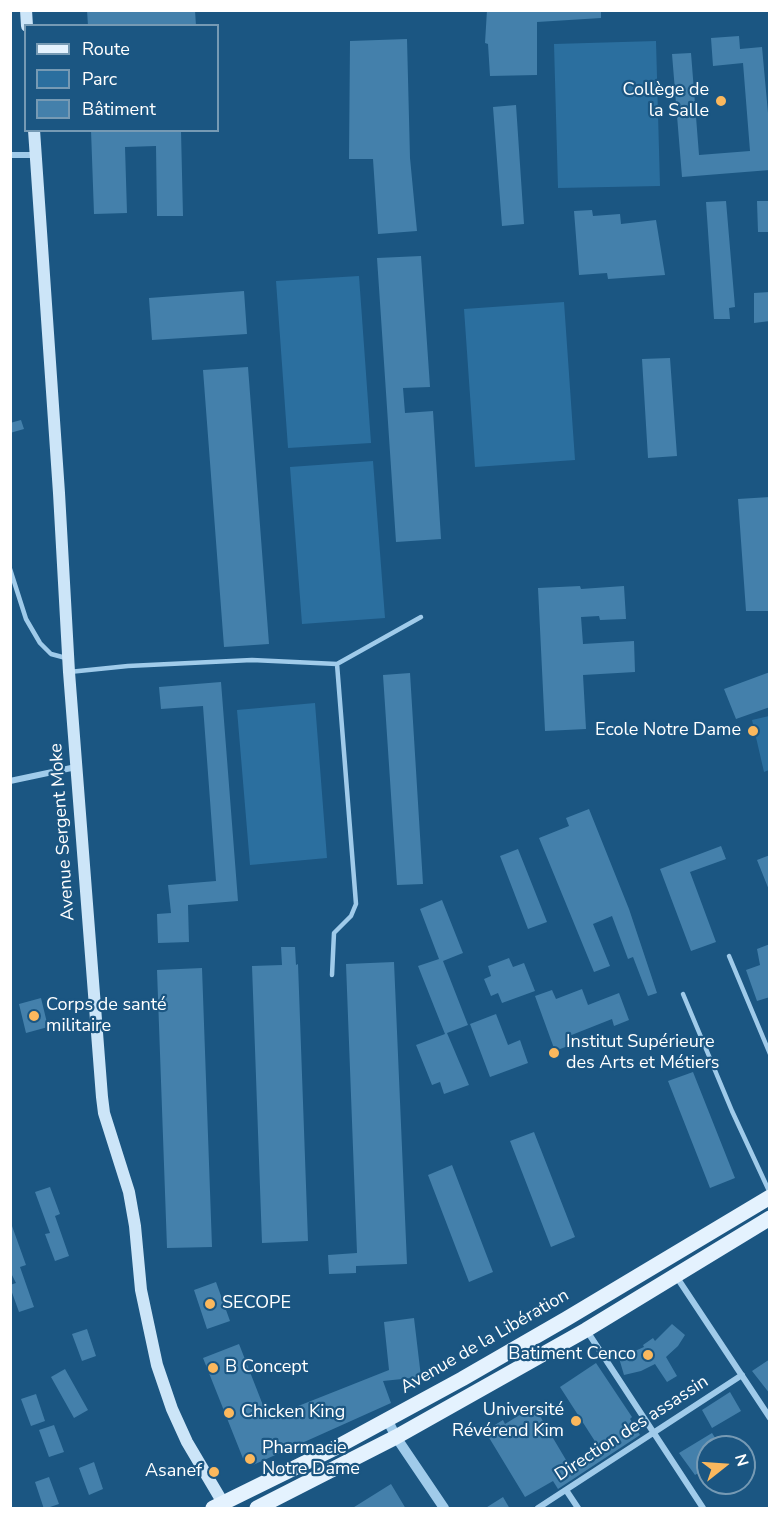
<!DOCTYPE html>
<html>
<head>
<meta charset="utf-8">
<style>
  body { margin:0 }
  #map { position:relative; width:780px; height:1519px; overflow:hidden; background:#1b5682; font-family:"Nunito Sans",sans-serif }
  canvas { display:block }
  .frame { position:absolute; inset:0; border:12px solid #fff; pointer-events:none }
  .legend { position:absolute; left:24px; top:24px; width:195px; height:108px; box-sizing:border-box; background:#1b5682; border:2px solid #769ab4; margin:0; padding:8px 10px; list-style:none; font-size:18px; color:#fff }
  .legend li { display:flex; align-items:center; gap:12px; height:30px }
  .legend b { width:30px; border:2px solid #769ab4 }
  .north { position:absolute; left:696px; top:1435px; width:60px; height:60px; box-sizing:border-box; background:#1b5682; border:2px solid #769ab4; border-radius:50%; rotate:73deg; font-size:16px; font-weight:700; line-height:24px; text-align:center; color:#fff }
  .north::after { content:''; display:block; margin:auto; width:21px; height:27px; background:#fbb85d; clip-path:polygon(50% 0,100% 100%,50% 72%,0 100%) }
</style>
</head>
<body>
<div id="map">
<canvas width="780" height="1519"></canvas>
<div class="frame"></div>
<ul class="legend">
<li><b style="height:8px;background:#e4f2fe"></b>Route</li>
<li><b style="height:16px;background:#2b6f9f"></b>Parc</li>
<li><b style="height:16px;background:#4480ab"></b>Bâtiment</li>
</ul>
<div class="north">N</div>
</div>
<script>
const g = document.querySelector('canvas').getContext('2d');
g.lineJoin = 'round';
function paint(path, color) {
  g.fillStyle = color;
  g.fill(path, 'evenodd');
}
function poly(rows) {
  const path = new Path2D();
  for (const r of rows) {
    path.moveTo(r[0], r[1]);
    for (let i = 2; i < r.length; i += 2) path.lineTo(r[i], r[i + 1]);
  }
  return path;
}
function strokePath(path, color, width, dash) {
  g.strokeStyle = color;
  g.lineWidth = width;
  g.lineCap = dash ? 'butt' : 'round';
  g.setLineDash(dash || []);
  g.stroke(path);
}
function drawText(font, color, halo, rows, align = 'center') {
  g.font = font + ' "Nunito Sans",sans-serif';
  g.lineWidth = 4.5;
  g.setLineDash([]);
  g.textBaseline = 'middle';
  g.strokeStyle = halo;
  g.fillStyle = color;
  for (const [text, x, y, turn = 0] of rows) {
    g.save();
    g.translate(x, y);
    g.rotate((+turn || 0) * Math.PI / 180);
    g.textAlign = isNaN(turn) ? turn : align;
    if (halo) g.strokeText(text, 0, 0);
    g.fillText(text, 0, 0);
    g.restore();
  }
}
const green = poly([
  [656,41,660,186,558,188,554,44],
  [359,276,371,443,288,448,276,281],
  [564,302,575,460,475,467,464,309],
  [373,461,385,618,302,624,290,467],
  [315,703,327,858,250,865,237,710],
  [769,716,769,770,764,772,752,720]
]);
const building = poly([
  [87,10,195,10,196,26,88,26],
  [487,10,601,10,601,18,537,22,537,75,490,76,488,44,485,43],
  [739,36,740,49,762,47,770,135,770,170,682,177,672,54,691,53,699,155,750,151,743,63,713,66,711,38],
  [407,39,410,158,417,231,378,234,373,159,349,159,350,41],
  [516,105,524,224,502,226,493,107],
  [91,130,181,131,183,216,157,216,156,146,125,147,127,213,94,214],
  [726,201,735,307,729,308,730,319,714,319,706,202],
  [757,201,770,201,770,232,758,232],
  [592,210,593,216,620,214,621,224,656,220,665,275,608,279,607,273,579,275,574,211],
  [421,256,430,387,403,388,405,413,433,411,441,539,396,542,377,258],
  [244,291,247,334,152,340,149,298],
  [770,292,770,321,754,323,754,293],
  [670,358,677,456,648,458,642,359],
  [248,367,269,644,224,647,203,370],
  [21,420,24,429,10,433,10,423],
  [770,497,770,611,746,611,738,499],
  [580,586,581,589,624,586,626,619,600,620,599,616,581,617,583,644,634,641,635,672,583,675,586,729,545,731,538,588],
  [770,672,770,707,736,719,724,689],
  [410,673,423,884,397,885,383,675],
  [221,682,238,901,188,905,189,942,158,943,157,914,171,913,168,885,216,881,203,706,161,709,159,687],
  [589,809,629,909,657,993,648,996,633,957,628,959,612,916,593,924,610,966,594,972,539,838,569,826,566,818],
  [721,846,726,859,690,872,716,942,691,951,660,869],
  [518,849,547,922,528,929,500,856],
  [770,855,770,890,769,890,757,860],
  [442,900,463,953,443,961,468,1025,447,1033,469,1085,444,1094,440,1082,432,1085,416,1045,445,1034,418,966,439,959,420,909],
  [770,944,770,997,757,1001,746,970,760,965,757,949],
  [281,947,295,947,296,965,298,964,308,1241,262,1243,252,966,282,965],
  [509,958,513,967,524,963,535,991,502,1003,498,993,491,996,484,979,491,976,488,966],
  [394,962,407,1264,356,1266,356,1273,329,1274,328,1255,357,1253,346,964],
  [202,968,212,1247,167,1248,157,970],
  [582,989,588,1005,619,993,629,1020,614,1026,612,1019,569,1036,573,1044,555,1051,535,996,552,990,556,999],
  [41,998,48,1027,26,1033,19,1004],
  [496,1014,508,1045,520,1040,528,1063,490,1077,470,1024],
  [693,1072,735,1178,710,1188,668,1081],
  [534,1132,575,1237,551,1247,510,1141],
  [452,1165,493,1272,469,1282,428,1175],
  [50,1187,60,1214,55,1216,69,1256,55,1261,45,1234,50,1233,35,1192],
  [12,1226,26,1265,20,1267,34,1307,19,1312,10,1287,10,1285,16,1283,10,1271],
  [216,1282,230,1321,207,1329,194,1290],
  [414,1318,421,1377,383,1381,391,1403,253,1465,244,1461,203,1358,239,1344,268,1418,389,1370,384,1322],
  [672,1324,685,1335,678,1346,666,1357,677,1376,667,1382,655,1364,641,1371,624,1375,619,1358,644,1347,643,1345,653,1338,655,1341],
  [87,1329,96,1356,82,1361,72,1334],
  [770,1359,770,1394,752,1371],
  [596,1363,632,1417,630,1419,640,1435,558,1489,553,1481,525,1497,485,1431,503,1420,505,1424,534,1406,569,1465,598,1446,560,1387],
  [65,1369,88,1410,74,1418,51,1377],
  [730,1392,741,1411,712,1428,702,1410],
  [36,1394,45,1421,31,1426,21,1399],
  [54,1425,64,1452,49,1457,39,1430],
  [712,1433,721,1447,708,1447,708,1467,695,1475,679,1453],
  [94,1462,103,1489,89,1495,79,1468],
  [49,1477,59,1504,44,1509,35,1482],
  [391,1484,406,1509,351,1509],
  [503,1497,510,1509,484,1509]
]);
const service = poly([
  [10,569,26,619,40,643,51,654,66,658],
  [69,672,128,666,252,660,337,664,421,617],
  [729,956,770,1054],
  [332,975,334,933,351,916,356,904,337,664],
  [683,994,732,1111,770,1193]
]);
const minor = poly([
  [10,155,35,155],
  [10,781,76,767],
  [676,1276,770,1418],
  [587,1331,703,1508],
  [566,1490,578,1508],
  [538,1508,742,1375]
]);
const tertiary = poly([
  [387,1419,396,1437,444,1508]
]);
const secondary = poly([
  [26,10,27,26],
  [34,130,59,493,69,672,102,1097,104,1113,129,1192,135,1226,141,1290,157,1365,172,1409,187,1442,226,1508]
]);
const primary = poly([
  [213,1508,335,1448,462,1379,566,1319,770,1197],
  [257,1508,396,1437,586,1330,770,1218]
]);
const markers = [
  [721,101,6,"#fbb85d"],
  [753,731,6,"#fbb85d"],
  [34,1016,6,"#fbb85d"],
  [554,1053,6,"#fbb85d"],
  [210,1304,6,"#fbb85d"],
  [648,1355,6,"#fbb85d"],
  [213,1368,6,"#fbb85d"],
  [229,1413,6,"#fbb85d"],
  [576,1421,6,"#fbb85d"],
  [250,1459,6,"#fbb85d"],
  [214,1472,6,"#fbb85d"]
];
const poiNames = [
  ["Collège de",709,91,"right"],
  ["la Salle",709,112,"right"],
  ["Ecole Notre Dame",741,731,"right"],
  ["Corps de santé",46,1006],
  ["militaire",46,1027],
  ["Institut Supérieure",566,1043],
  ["des Arts et Métiers",566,1064],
  ["SECOPE",222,1304],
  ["Batiment Cenco",636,1355,"right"],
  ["B Concept",225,1368],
  ["Université",564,1411,"right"],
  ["Révérend Kim",564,1432,"right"],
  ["Chicken King",241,1413],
  ["Pharmacie",262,1449],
  ["Notre Dame",262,1470],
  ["Asanef",202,1472,"right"]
];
const streetNames = [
  ["Avenue Sergent Moke",63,832,-94],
  ["Avenue de la Libération",485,1342,-30],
  ["Direction des assassin",632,1429,-33]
];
paint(green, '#2b6f9f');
paint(building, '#4480ab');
strokePath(service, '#a0cbea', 4.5);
strokePath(minor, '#a0cbea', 6);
strokePath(tertiary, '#a0cbea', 10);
strokePath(secondary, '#cce5f8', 12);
strokePath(primary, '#e4f2fe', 15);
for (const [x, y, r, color] of markers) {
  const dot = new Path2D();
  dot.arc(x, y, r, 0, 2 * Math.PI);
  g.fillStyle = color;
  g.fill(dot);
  strokePath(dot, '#1b5682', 2);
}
drawText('18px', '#fff', '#1b5682', poiNames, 'left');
drawText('18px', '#fff', '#1b5682', streetNames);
</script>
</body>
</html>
